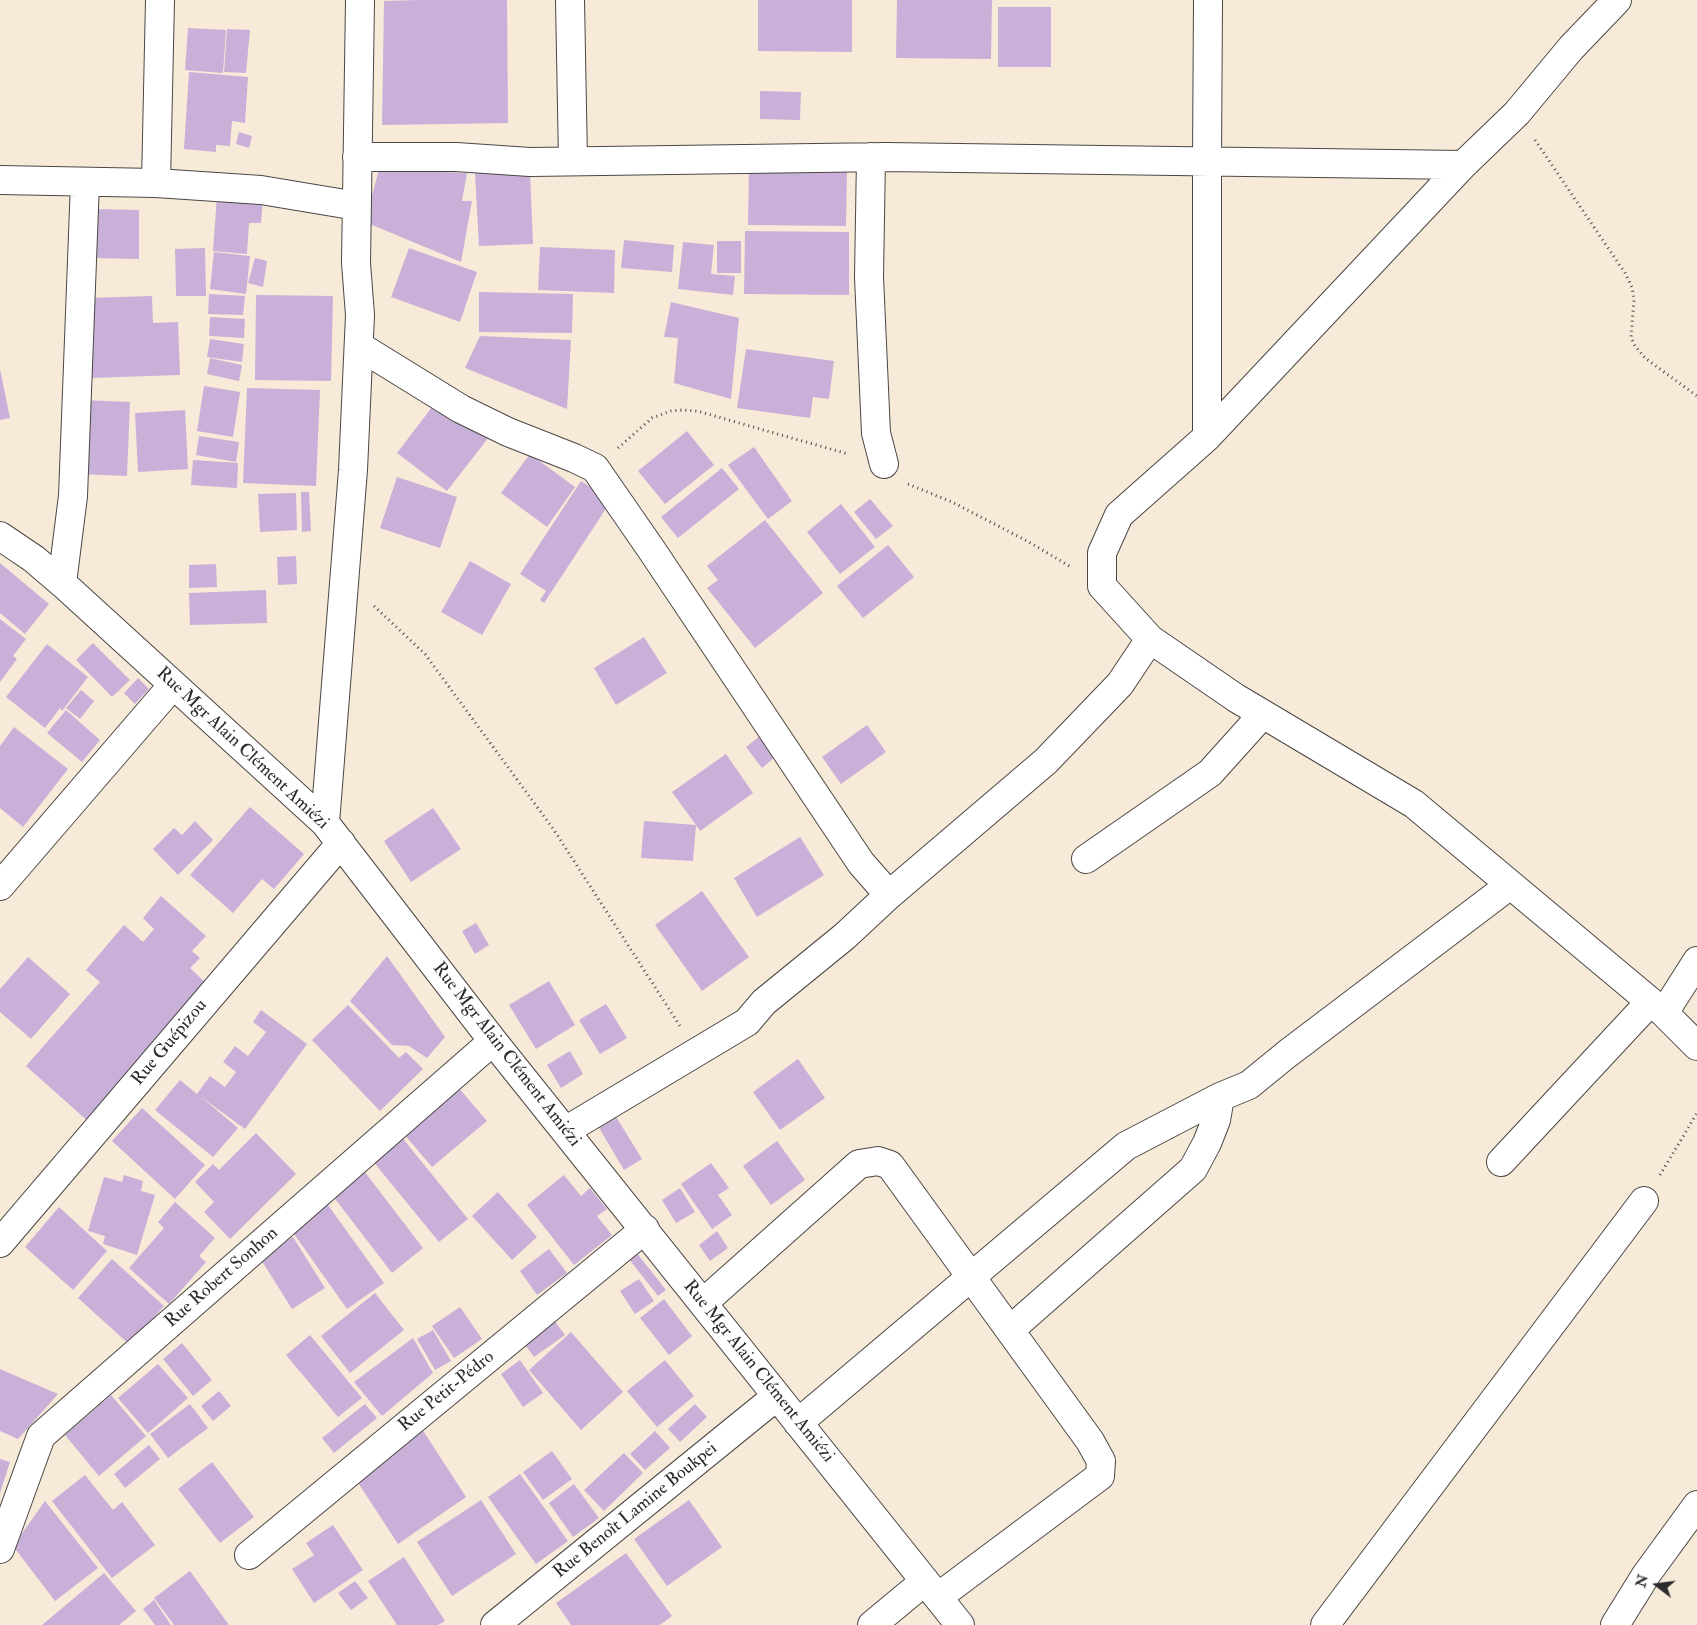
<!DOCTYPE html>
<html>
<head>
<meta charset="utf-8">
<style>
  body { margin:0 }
  #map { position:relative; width:1697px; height:1625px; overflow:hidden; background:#f8ead8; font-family:"IM FELL Double Pica",serif }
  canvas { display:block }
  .north { position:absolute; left:1632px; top:1560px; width:50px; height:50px; -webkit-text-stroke:4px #fff; paint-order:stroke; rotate:285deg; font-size:14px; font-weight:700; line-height:20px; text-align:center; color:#2b2b2b }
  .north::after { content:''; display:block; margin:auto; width:18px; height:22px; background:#2b2b2b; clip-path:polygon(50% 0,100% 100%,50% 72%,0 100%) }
</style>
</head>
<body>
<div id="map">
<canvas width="1697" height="1625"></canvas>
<div class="north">N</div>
</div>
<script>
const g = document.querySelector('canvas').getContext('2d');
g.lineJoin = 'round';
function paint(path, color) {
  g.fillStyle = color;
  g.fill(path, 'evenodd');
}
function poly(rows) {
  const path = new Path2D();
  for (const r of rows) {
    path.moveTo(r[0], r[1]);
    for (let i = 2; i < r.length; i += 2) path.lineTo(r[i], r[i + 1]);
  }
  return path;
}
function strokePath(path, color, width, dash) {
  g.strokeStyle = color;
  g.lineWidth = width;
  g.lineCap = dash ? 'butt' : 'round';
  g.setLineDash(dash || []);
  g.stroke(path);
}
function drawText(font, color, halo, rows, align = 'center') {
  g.font = font + ' "IM FELL Double Pica",serif';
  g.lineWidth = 4;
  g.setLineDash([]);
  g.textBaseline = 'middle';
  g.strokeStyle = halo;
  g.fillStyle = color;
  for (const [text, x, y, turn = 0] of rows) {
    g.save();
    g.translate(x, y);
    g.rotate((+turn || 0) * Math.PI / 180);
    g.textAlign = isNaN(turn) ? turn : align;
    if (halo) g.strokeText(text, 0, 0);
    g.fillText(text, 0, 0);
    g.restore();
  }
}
const building = poly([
  [417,0,507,0,508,123,382,125,384,1],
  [758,0,852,0,852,52,758,51],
  [897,0,992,0,991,59,896,58],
  [998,7,1051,7,1051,67,998,67],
  [188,28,226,30,223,73,185,70],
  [227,29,250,30,246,73,224,72],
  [189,72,248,77,245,123,232,121,230,146,216,145,216,152,184,149],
  [760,91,801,92,800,120,760,119],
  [239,132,252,136,249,148,236,144],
  [749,167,847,168,846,226,748,225],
  [379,169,467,173,462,201,472,201,461,262,365,222],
  [530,171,533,244,479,246,475,173],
  [217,195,263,198,261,223,249,223,247,254,213,251],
  [94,209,139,210,139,259,94,258],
  [745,231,849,232,849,295,744,294],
  [624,240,674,245,672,272,621,268],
  [717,241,741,241,741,273,717,273],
  [683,242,714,245,711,274,735,276,733,295,678,289],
  [540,247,615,250,614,293,538,290],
  [205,248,206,296,176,296,175,249],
  [409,248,477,272,460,322,391,297],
  [214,252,250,256,246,294,210,289],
  [255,258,267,261,263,287,248,283],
  [479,292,573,294,572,333,479,332],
  [209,294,245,296,243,315,208,314],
  [256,295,333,296,331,381,255,380],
  [152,296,153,323,178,322,180,375,91,378,88,298],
  [671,302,739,318,731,399,674,383,678,338,664,337],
  [210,317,245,319,244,338,209,336],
  [480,336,571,340,567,409,465,368],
  [210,339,244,344,242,362,207,357],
  [746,349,834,361,829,399,813,397,810,418,737,408],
  [210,358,242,365,239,381,207,374],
  [0,369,10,418,0,420],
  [204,386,240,392,233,437,197,431],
  [247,388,320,390,316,486,243,483],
  [439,398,489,437,447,491,397,453],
  [83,400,130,402,127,476,80,474],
  [185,410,188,469,138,472,135,413],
  [687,431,714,465,665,504,638,471],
  [199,436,239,442,236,462,196,455],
  [754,447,792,501,768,519,728,465],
  [530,454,575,487,547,527,501,493],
  [193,460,238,463,237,488,191,485],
  [722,468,739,489,678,538,661,517],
  [397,477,457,497,440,548,380,528],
  [581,481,611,501,544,603,540,600,546,591,520,574],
  [301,492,309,492,311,531,302,532],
  [296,493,297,530,260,532,258,494],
  [870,499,893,526,876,539,854,512],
  [841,504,875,547,840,574,807,532],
  [765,520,823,593,755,648,707,588,718,580,707,566],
  [888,545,914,577,863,618,837,586],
  [296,556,297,584,278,585,277,557],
  [470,561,511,584,482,635,441,612],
  [0,563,49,604,25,634,0,613],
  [216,564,217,587,189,588,189,565],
  [266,590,267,623,190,625,189,593],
  [0,619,26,639,13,656,17,659,0,682],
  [644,637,667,673,616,705,594,668],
  [93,643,130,680,112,697,76,660],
  [47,644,88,677,62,711,60,708,45,728,6,697],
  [138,678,149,689,135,704,124,693],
  [81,690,94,701,80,719,66,708],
  [66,710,100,740,82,762,47,733],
  [867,725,886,752,841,784,822,757],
  [14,727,68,769,23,827,0,808,0,746],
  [766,731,782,751,762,768,746,747],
  [726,754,753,793,700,831,696,825,693,861,641,858,644,821,696,825,672,792],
  [250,807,304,854,274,889,262,879,233,913,190,875],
  [433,808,461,849,411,882,384,841],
  [195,821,213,840,178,875,153,849,174,828,182,835],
  [800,837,824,875,757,917,734,878],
  [702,891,749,957,702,991,655,925],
  [161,896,206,936,192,951,200,958,190,968,209,986,90,1123,26,1066,100,982,86,970,124,925,143,942,154,929,143,918],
  [476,923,489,945,475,954,462,931],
  [387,956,445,1037,427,1058,409,1046,392,1045,350,1001],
  [28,957,70,994,31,1039,0,1012,0,989],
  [549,981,575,1025,536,1049,509,1005],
  [606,1004,627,1038,600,1054,579,1020],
  [348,1005,399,1058,406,1052,423,1069,380,1111,312,1040],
  [261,1010,307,1044,245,1129,201,1097,238,1128,213,1157,155,1110,180,1080,197,1094,210,1076,225,1087,236,1072,223,1062,235,1046,248,1056,266,1032,253,1022],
  [570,1051,583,1074,561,1088,547,1065],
  [798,1059,825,1098,780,1130,753,1092],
  [458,1087,487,1121,432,1167,403,1133],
  [142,1108,205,1165,175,1199,112,1141],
  [615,1115,642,1159,624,1170,598,1126],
  [396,1130,468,1219,439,1242,367,1154],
  [256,1133,296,1174,230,1239,204,1212,214,1202,195,1182,213,1164,219,1170],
  [777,1141,805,1180,771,1205,743,1166],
  [711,1163,729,1188,718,1195,732,1215,712,1229,681,1184],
  [361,1167,423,1248,392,1273,329,1191],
  [124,1175,143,1181,141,1191,155,1195,137,1255,103,1244,105,1236,88,1231,104,1177,122,1182],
  [564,1175,581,1196,590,1188,607,1209,597,1216,612,1235,574,1265,527,1205],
  [680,1188,695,1212,676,1223,662,1200],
  [498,1192,537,1237,512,1260,472,1216],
  [323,1198,384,1283,347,1309,287,1224],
  [175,1202,215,1238,199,1256,206,1262,169,1304,129,1268,164,1228,158,1222],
  [59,1207,107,1251,73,1290,25,1247],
  [717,1231,728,1248,710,1261,699,1245],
  [293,1237,325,1288,292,1309,260,1258],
  [549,1249,567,1273,537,1295,520,1271],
  [636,1252,666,1290,658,1296,628,1258],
  [112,1259,164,1306,130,1345,78,1298],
  [639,1279,654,1301,635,1314,620,1291],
  [375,1293,404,1330,350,1373,321,1336],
  [664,1299,692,1336,669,1355,640,1318],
  [460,1307,482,1339,454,1358,432,1326],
  [554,1320,565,1335,534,1357,523,1342],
  [433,1330,451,1361,435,1370,417,1339],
  [571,1332,623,1392,581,1430,529,1370],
  [310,1335,362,1398,338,1417,286,1355],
  [413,1338,433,1373,382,1416,354,1382],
  [182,1343,212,1380,193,1396,163,1359],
  [520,1360,543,1393,523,1407,501,1374],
  [665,1360,694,1396,657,1427,627,1391],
  [158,1364,188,1398,148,1433,118,1398],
  [0,1369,58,1394,18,1439,0,1431],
  [219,1391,231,1406,213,1421,201,1406],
  [111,1395,146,1436,99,1476,65,1435],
  [190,1404,208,1428,168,1458,150,1434],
  [365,1404,377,1418,334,1453,322,1438],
  [695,1404,707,1417,680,1442,668,1429],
  [422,1429,466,1497,398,1544,353,1475],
  [655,1431,670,1448,645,1470,630,1454],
  [149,1445,160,1459,125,1488,114,1474],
  [552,1451,572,1479,543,1500,523,1472],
  [624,1453,643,1473,604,1511,584,1490],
  [0,1459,10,1462,0,1493],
  [212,1462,254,1517,220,1543,178,1489],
  [520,1474,568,1541,536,1564,488,1497],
  [85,1475,113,1510,122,1502,155,1545,112,1578,52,1501],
  [574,1484,599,1518,573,1537,549,1503],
  [481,1500,516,1554,452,1596,417,1542],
  [689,1500,722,1547,667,1586,634,1539],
  [45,1501,98,1568,55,1601,13,1546],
  [333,1525,363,1570,314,1603,292,1569,314,1555,306,1543],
  [626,1553,672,1616,660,1625,571,1625,556,1603],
  [404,1557,445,1621,438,1625,397,1625,368,1581],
  [190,1571,229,1625,174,1625,154,1598],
  [104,1573,136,1611,119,1625,42,1625],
  [355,1581,368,1598,351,1610,338,1593],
  [154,1600,171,1625,155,1625,143,1609]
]);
const path = poly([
  [1535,140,1625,273,1632,287,1634,300,1631,337,1635,346,1645,358,1697,396],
  [618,448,652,418,671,411,682,410,697,411,848,454],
  [908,484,952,502,1027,541,1071,567],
  [374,606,425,654,554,830,680,1026],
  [1660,1175,1697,1113]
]);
const minor = poly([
  [570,0,573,161],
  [1617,0,1571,48,1517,113,1463,165,1207,437,1119,515,1102,553,1102,586,1150,639,1236,698,1414,804,1664,1013,1697,1046],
  [357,157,456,157,530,162,887,157,1463,165],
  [871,157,869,277,876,433,884,464],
  [0,180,156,183,261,190,357,206],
  [156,183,160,0],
  [359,346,461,409,508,432,574,458,595,468,651,549,861,863,889,895,1046,761,1120,684,1150,639],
  [1207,437,1207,161,1208,0],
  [0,536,34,559,62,583,325,823,493,1041,960,1625],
  [62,583,73,496,85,182],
  [325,823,353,470,360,315,356,263,360,0],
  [1086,859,1210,773,1263,714],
  [0,886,173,685],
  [1664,1013,1697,961],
  [565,1131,747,1022,764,1002,845,936,889,895],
  [1501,1162,1650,1002],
  [0,1243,341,843],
  [703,1303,859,1164,878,1161,890,1165,1090,1441,1101,1461,1100,1476,938,1597],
  [1010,1330,1193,1169,1207,1143,1216,1120,1220,1097],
  [798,1423,1126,1146,1220,1097,1249,1085,1287,1054,1510,885],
  [0,1549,41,1436,493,1041],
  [249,1555,645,1229],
  [495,1625,777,1396],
  [872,1625,925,1581],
  [1325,1625,1644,1201],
  [1615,1625,1646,1575,1697,1505]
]);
const streetNames = [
  ["Rue Mgr Alain Clément Amiézi",242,749,43],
  ["Rue Guépizou",170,1043,-50],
  ["Rue Mgr Alain Clément Amiézi",506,1055,52],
  ["Rue Robert Sonhon",222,1278,-41],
  ["Rue Mgr Alain Clément Amiézi",758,1372,51],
  ["Rue Petit-Pédro",447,1392,-39],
  ["Rue Benoît Lamine Boukpei",636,1511,-39]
];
paint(building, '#c9b0d8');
strokePath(minor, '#4a4845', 30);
strokePath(path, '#4a4845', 3, [1, 4]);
strokePath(minor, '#fff', 28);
drawText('18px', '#2b2b2b', '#fff', streetNames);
</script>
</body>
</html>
